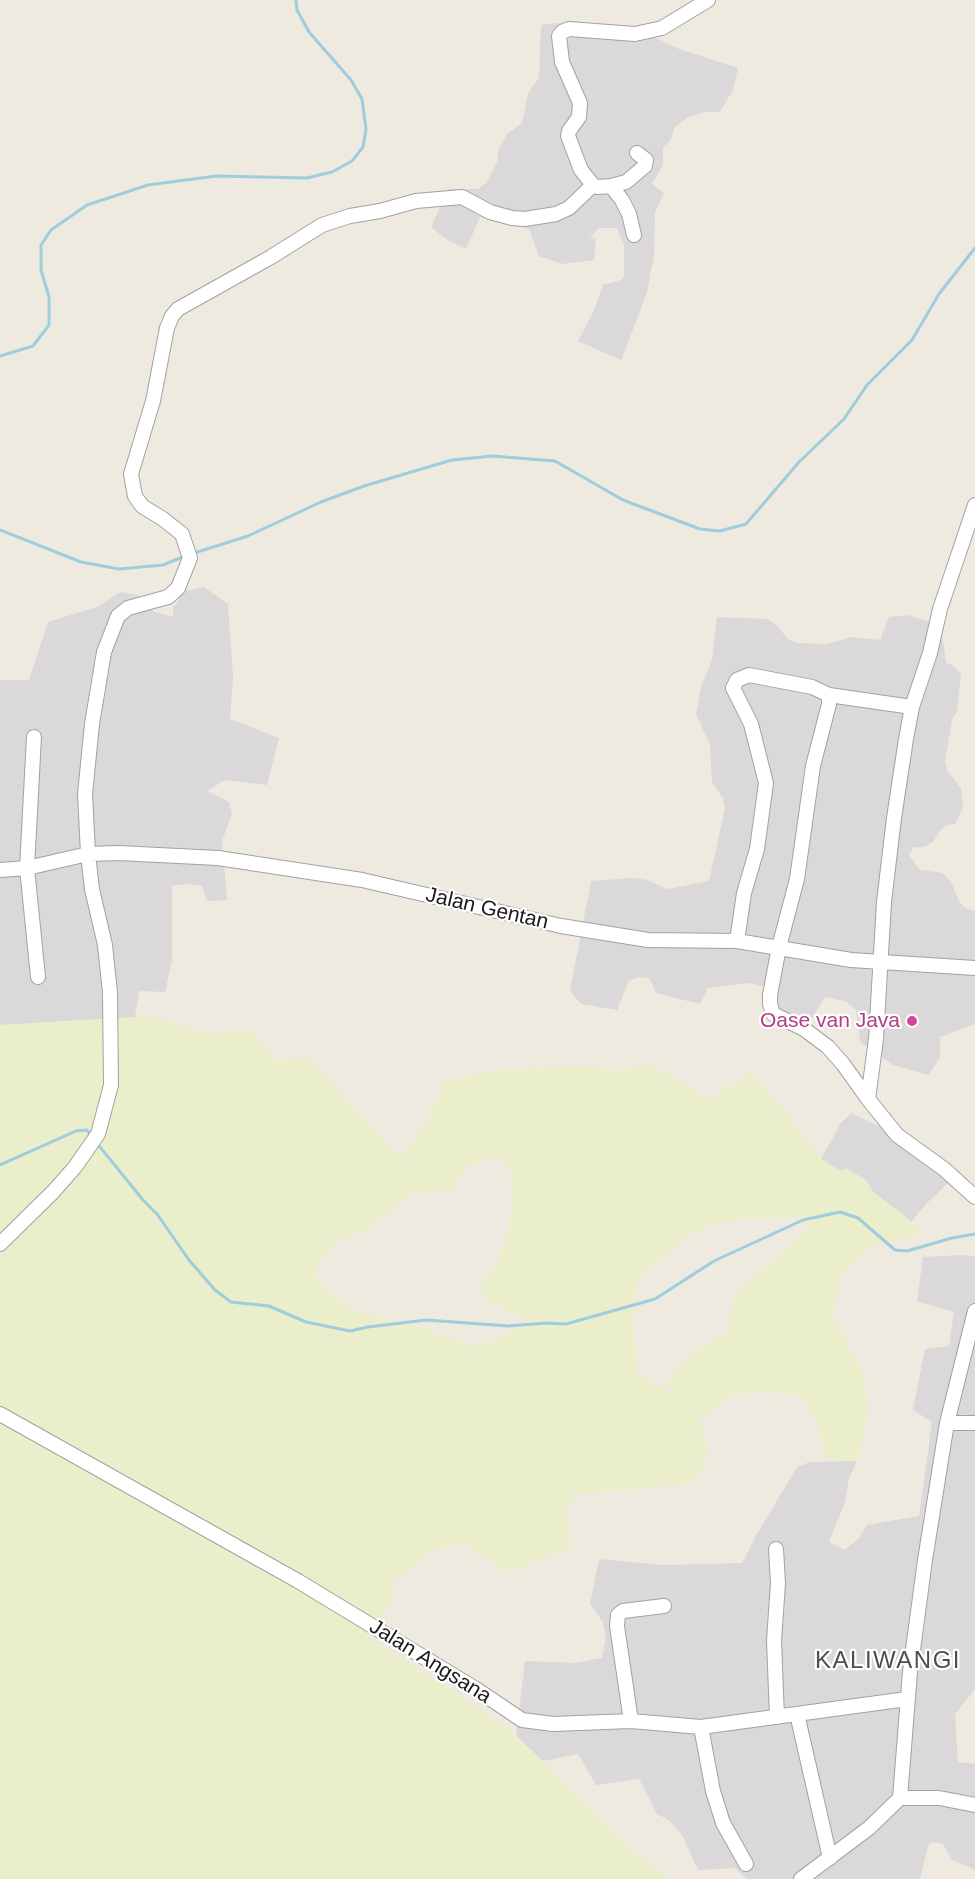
<!DOCTYPE html>
<html>
<head>
<meta charset="utf-8">
<style>
  body { margin:0 }
  canvas { display:block; background:#eeeae0 }
</style>
</head>
<body>
<canvas width="975" height="1879"></canvas>
<script>
const g = document.querySelector('canvas').getContext('2d');
g.lineJoin = 'round';
function paint(path, color) {
  g.fillStyle = color;
  g.fill(path, 'evenodd');
}
function poly(rows) {
  const path = new Path2D();
  for (const r of rows) {
    path.moveTo(r[0], r[1]);
    for (let i = 2; i < r.length; i += 2) path.lineTo(r[i], r[i + 1]);
  }
  return path;
}
function strokePath(path, color, width, dash) {
  g.strokeStyle = color;
  g.lineWidth = width;
  g.lineCap = dash ? 'butt' : 'round';
  g.setLineDash(dash || []);
  g.stroke(path);
}
function drawText(font, color, halo, rows, align = 'center') {
  g.font = font + ' Arial,sans-serif';
  g.lineWidth = 4.5;
  g.setLineDash([]);
  g.textBaseline = 'middle';
  g.strokeStyle = halo;
  g.fillStyle = color;
  for (const [text, x, y, turn = 0] of rows) {
    g.save();
    g.translate(x, y);
    g.rotate((+turn || 0) * Math.PI / 180);
    g.textAlign = isNaN(turn) ? turn : align;
    if (halo) g.strokeText(text, 0, 0);
    g.fillText(text, 0, 0);
    g.restore();
  }
}
const residential = poly([
  [573,21,628,29,663,41,679,49,738,68,733,90,720,112,704,112,687,118,675,127,670,141,663,147,663,165,652,184,664,193,655,212,654,254,647,293,621,360,578,341,594,310,603,285,621,280,624,276,624,245,617,228,599,228,590,238,596,239,594,260,562,264,539,256,529,229,480,217,466,249,446,239,431,227,448,189,478,189,486,183,498,161,498,151,507,134,522,123,528,93,539,78,541,25],
  [204,587,228,604,233,677,230,719,279,738,267,785,225,780,207,791,229,802,232,814,222,841,227,900,207,901,202,886,187,884,172,886,172,960,165,992,139,991,135,1017,0,1025,0,680,29,680,48,622,97,607,121,592,142,596,154,612,173,617,173,609,184,591],
  [908,615,941,626,946,662,955,667,961,675,957,711,952,720,945,762,948,772,961,788,963,808,955,824,946,825,939,832,933,842,924,847,914,847,909,855,920,870,943,873,951,882,959,901,965,908,975,911,975,1024,940,1037,940,1058,928,1075,893,1065,860,1042,856,1010,845,1001,825,997,812,1018,782,1011,762,1002,763,986,748,983,708,988,700,1004,656,993,649,978,642,977,629,980,617,1010,581,1004,570,991,591,881,632,878,647,880,668,889,709,881,725,808,723,798,712,783,710,745,696,714,701,687,712,660,717,617,767,619,775,624,789,640,798,643,827,644,852,637,880,640,889,617],
  [851,1113,882,1128,923,1157,949,1182,926,1204,911,1222,873,1192,866,1180,840,1171,821,1159,841,1123],
  [962,1255,975,1256,975,1689,955,1714,958,1762,975,1764,975,1870,952,1860,943,1844,934,1842,929,1843,920,1879,747,1879,735,1868,698,1870,682,1835,669,1820,657,1814,639,1779,596,1785,578,1754,543,1761,516,1736,525,1661,574,1663,602,1658,606,1638,603,1622,590,1604,599,1559,662,1565,742,1563,756,1536,797,1467,810,1462,857,1461,849,1479,845,1502,829,1542,845,1550,859,1538,867,1525,919,1516,932,1422,913,1410,925,1349,949,1346,954,1312,917,1301,923,1257]
]);
const farmland = poly([
  [153,1016,209,1034,251,1031,277,1062,308,1057,401,1159,426,1123,444,1082,507,1069,590,1066,615,1071,649,1064,711,1099,751,1072,799,1129,821,1159,840,1171,846,1168,866,1180,873,1192,903,1214,924,1234,876,1244,843,1271,833,1315,861,1370,869,1409,857,1461,828,1461,815,1419,801,1395,758,1391,730,1396,699,1420,709,1451,695,1482,650,1488,576,1494,565,1514,572,1547,509,1572,460,1543,430,1552,393,1582,391,1603,366,1636,499,1721,642,1858,673,1879,0,1879,0,1025],
  [498,1157,512,1172,513,1212,499,1259,478,1292,487,1301,532,1323,478,1347,425,1329,347,1308,313,1273,335,1241,370,1228,410,1194,453,1190,467,1164],
  [807,1217,807,1230,779,1254,734,1297,726,1334,695,1351,665,1384,676,1395,637,1375,633,1319,637,1279,692,1233,730,1220]
]);
const stream = poly([
  [0,356,33,346,49,325,49,297,41,270,41,245,51,230,87,205,148,185,216,176,307,178,332,172,352,161,363,147,366,129,362,99,351,80,309,32,297,10,296,0],
  [0,530,81,562,119,569,163,565,185,556],
  [191,554,248,536,321,502,364,486,452,460,492,456,555,461,623,500,700,529,720,531,746,524,799,462,844,419,867,385,912,340,939,294,975,248],
  [96,1142,143,1200,157,1214,189,1260,215,1290,231,1302,269,1306,306,1322,350,1331,368,1327,426,1320,508,1326,546,1323,566,1324,655,1299,714,1261,803,1220,840,1212,858,1218,895,1250,907,1251,952,1238,975,1234],
  [0,1165,76,1131,87,1130,92,1137]
]);
const minor = poly([
  [593,185,581,170,568,136,569,131,579,117,580,103,562,62,559,36,562,32,569,29,635,34,662,28,708,0],
  [593,185,598,187,611,186,622,200,629,214,634,235],
  [611,186,626,182,645,166,646,160,637,153],
  [975,505,940,609,930,653,912,707,906,739,894,818,884,902,876,1039,868,1099,897,1135,944,1169,975,1197],
  [829,695,912,707],
  [34,737,27,868,38,977],
  [0,870,27,868,88,854,119,853,218,858,362,880,561,926,648,940,737,941,851,960,975,968],
  [737,941,744,893,757,849,766,783,751,724,733,688,737,680,749,675,812,687,829,695,829,704,813,766,797,879,779,947,770,995,770,1004,773,1014,804,1029,828,1047,843,1064,868,1099],
  [0,1244,53,1192,75,1167,98,1134,111,1085,110,993,105,945,92,889,88,854,85,794,92,724,104,652,118,616,128,608,168,597,178,588,190,558,182,534,163,519,142,506,135,496,131,474,153,401,167,328,172,316,178,309,271,257,322,225,350,216,380,211,416,201,462,197,490,212,512,218,525,219,556,214,569,208,593,185],
  [0,1414,298,1581,476,1689,522,1720,553,1724,631,1721,701,1727,907,1699],
  [947,1423,975,1311],
  [776,1549,778,1583,774,1641,777,1717],
  [797,1714,830,1858],
  [631,1721,617,1626,618,1615,623,1611,664,1606],
  [701,1727,713,1791,723,1823,746,1864],
  [900,1798,939,1798,975,1805],
  [801,1879,869,1828,900,1798,910,1672,925,1560,947,1423,975,1423]
]);
const markers = [
  [912,1021,6,"#d1479c"]
];
const streetNames = [
  ["Jalan Gentan",487,909,13],
  ["Jalan Angsana",430,1662,32]
];
const hotelNames = [
  ["Oase van Java",900,1021]
];
const quarterNames = [
  ["KALIWANGI",888,1661]
];
paint(residential, '#dad8d8');
paint(farmland, '#eaeeca');
strokePath(stream, '#9fcddd', 3);
strokePath(minor, '#a2a2a2', 16);
strokePath(minor, '#fff', 14);
for (const [x, y, r, color] of markers) {
  const dot = new Path2D();
  dot.arc(x, y, r, 0, 2 * Math.PI);
  g.fillStyle = color;
  g.fill(dot);
  strokePath(dot, '#fff', 2);
}
drawText('21px', '#1b1b1b', '#fff', streetNames);
drawText('21px', '#b23c85', '#fff', hotelNames, 'right');
g.letterSpacing = '1.5px';
drawText('24px', '#4e4e4e', '#fff', quarterNames);
g.letterSpacing = '0px';
</script>
</body>
</html>
